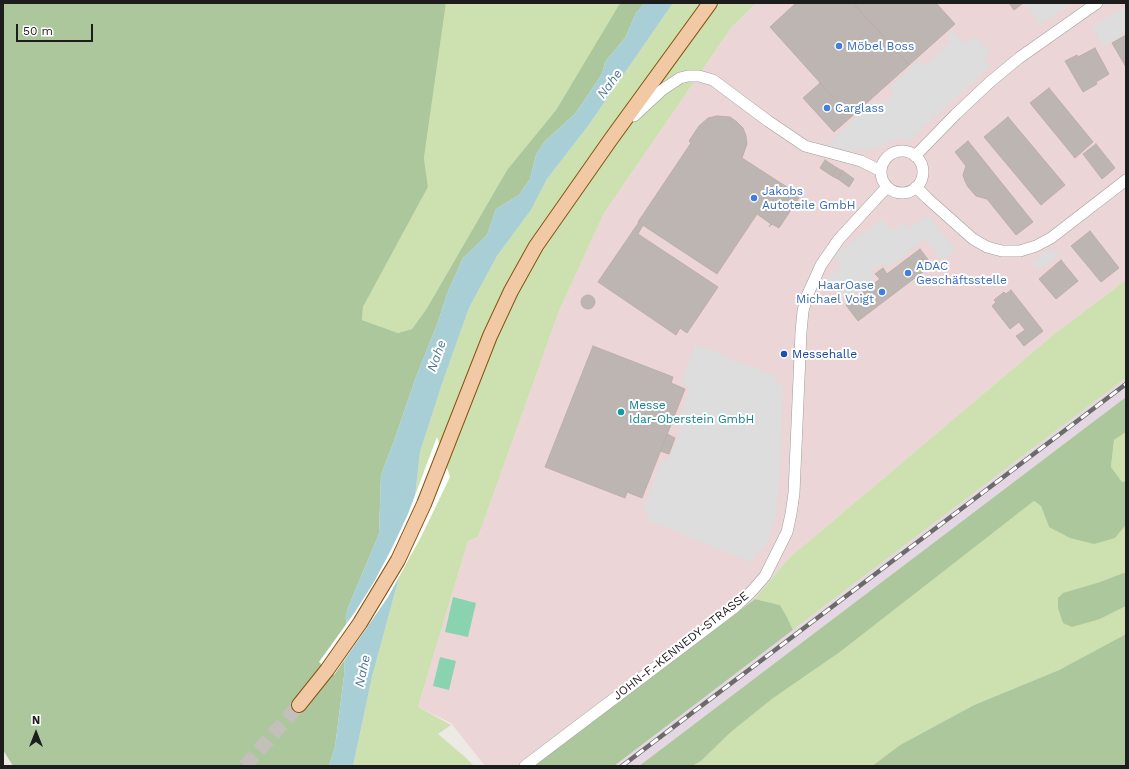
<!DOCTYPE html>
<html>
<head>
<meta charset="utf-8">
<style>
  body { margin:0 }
  #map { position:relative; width:1129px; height:769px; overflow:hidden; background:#ede9e4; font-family:"Work Sans",sans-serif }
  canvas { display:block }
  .frame { position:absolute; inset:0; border:4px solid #1d1d1d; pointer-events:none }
  .north { position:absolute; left:16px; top:713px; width:40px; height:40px; -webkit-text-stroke:3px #fff; paint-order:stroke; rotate:0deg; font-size:11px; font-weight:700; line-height:16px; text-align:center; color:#1d1d1d }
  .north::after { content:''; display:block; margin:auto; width:14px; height:18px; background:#1d1d1d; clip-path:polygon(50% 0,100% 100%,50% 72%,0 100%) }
  .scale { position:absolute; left:16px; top:24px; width:77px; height:18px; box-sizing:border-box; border:2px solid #1d1d1d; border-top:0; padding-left:5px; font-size:12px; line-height:14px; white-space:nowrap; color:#1d1d1d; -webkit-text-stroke:3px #fff; paint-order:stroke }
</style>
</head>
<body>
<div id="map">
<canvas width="1129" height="769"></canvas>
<div class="frame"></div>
<div class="north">N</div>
<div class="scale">50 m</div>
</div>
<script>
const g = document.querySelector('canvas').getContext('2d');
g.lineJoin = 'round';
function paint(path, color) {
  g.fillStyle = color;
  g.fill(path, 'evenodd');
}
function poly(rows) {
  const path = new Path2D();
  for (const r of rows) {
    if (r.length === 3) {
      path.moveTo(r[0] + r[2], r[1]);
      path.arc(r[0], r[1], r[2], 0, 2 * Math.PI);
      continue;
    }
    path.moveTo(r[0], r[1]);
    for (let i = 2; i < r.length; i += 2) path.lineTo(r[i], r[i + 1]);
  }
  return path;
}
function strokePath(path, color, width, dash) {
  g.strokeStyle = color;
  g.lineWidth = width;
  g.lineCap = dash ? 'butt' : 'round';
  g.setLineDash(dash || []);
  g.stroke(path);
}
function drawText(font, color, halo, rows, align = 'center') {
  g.font = font + ' "Work Sans",sans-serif';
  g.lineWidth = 4;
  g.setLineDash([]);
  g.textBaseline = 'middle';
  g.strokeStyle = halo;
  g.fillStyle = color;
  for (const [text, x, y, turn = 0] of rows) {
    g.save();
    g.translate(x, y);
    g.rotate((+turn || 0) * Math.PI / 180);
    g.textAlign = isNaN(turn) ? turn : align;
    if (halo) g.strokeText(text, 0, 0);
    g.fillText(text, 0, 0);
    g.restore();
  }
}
const commercial = poly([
  [756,3,1126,3,1126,280,1053,335,788,559,755,599,534,766,485,766,451,723,418,707,468,541,478,537,559,311,604,213,731,28]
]);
const industrial = poly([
  [1126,378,1126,397,639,766,614,766]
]);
const grass = poly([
  [446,3,621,3,556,110,507,170,427,308,412,329,398,333,362,320,363,307,428,187,424,158],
  [673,3,756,3,731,28,604,213,559,311,478,537,468,541,418,707,451,725,438,734,465,757,474,766,353,766,372,677,411,533,420,452,442,384,469,308,497,256,531,210,547,179,588,126],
  [1126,280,1126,378,793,630,787,617,780,605,755,599,788,559,1053,335],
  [1126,432,1126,481,1122,482,1111,467,1114,440],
  [1034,501,1041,506,1049,527,1115,538,1126,525,1126,572,1097,583,1100,619,1126,606,1126,634,1059,670,974,705,900,745,872,766,692,766,701,761,731,732,772,699,840,652]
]);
const forest = poly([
  [3,3,446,3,424,158,428,187,363,307,362,320,398,333,412,329,427,308,507,170,556,110,619,5,621,3,645,3,636,13,625,38,605,62,602,74,575,114,545,141,536,155,530,179,519,195,496,209,487,235,463,258,447,294,438,322,416,377,394,441,381,475,379,534,347,610,344,676,335,747,329,766,13,766,3,750],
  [1126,397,1126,432,1114,440,1111,467,1122,482,1126,481,1126,525,1115,538,1094,544,1070,538,1049,527,1041,506,1034,501,840,652,772,699,731,732,701,761,692,766,639,766],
  [1126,572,1126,606,1100,619,1072,627,1063,623,1058,608,1058,598,1063,593,1097,583],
  [755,599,780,605,787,617,793,630,614,766,534,766],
  [1126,634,1126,766,872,766,900,745,974,705,1059,670]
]);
const pitch = poly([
  [453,597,476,603,468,637,445,632],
  [440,657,456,661,449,690,433,686]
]);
const parking = poly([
  [1026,3,1071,3,1040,25],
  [1125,7,1126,34,1103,47,1092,26],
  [953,30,965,44,975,35,991,54,984,58,990,67,907,142,902,137,877,148,857,151,827,146,841,131,875,100,880,105,893,93,889,88,920,60,925,65,951,41,947,36],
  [928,215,956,250,942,261,925,239,887,269,883,264,871,272,876,278,847,299,840,291,828,288,823,281,841,267,833,256,882,219,892,231,904,222,909,228],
  [1049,249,1060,254,1041,268,1029,264],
  [695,344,778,377,775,384,783,385,780,475,776,516,767,544,756,555,753,563,647,520,649,513,643,511,660,464,668,460,680,433,677,425,690,388,681,383]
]);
const water = poly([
  [645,3,673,3,588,126,547,179,531,210,497,256,469,308,442,384,420,452,411,533,372,677,353,766,329,766,335,747,344,676,347,610,379,534,381,475,394,441,416,377,438,322,447,294,463,258,487,235,496,209,519,195,530,179,536,155,545,141,575,114,602,74,605,62,625,38,636,13]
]);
const pier = poly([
  [437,437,450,477,422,535,388,597,334,675,319,662,355,612,374,582,393,546,408,514]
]);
const building = poly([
  [796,3,853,3,909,65,851,117,770,27,796,3],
  [853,3,936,3,955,24,909,65,853,3],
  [1009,3,1023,3,1014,10,1009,3],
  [1126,35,1126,67,1112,43,1126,35],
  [1095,48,1109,74,1096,82,1097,84,1083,92,1065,61,1077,55,1078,57,1095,48],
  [820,83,851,117,834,132,803,98,820,83],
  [1049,88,1093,142,1075,158,1030,103,1049,88],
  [717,116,730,117,737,122,743,128,746,136,747,144,742,158,793,191,794,191,793,192,800,196,779,228,772,224,769,227,771,224,757,214,717,274,638,222,691,143,689,141,699,126,708,118,717,116],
  [1008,117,1065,185,1041,205,984,137,1008,117],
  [968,141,1033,222,1016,235,987,199,976,196,968,187,965,181,963,175,966,166,955,152,968,141],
  [1096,144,1115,168,1102,179,1083,154,1096,144],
  [825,160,837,168,832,176,820,168,825,160],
  [837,168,843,171,838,179,832,176,837,168],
  [843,171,854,179,849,187,838,179,843,171],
  [639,222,643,225,638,234,718,287,687,333,680,328,676,335,598,282,639,222],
  [1090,231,1119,268,1101,282,1071,246,1090,231],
  [920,249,932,265,858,321,846,305,880,279,875,274,883,268,887,274,920,249],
  [1061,260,1078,281,1056,299,1039,279,1061,260],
  [1011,290,1043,331,1024,346,1016,336,1025,330,1019,322,1010,329,992,306,996,302,994,300,1004,292,1006,294,1011,290],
  [588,302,7],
  [593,346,673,377,671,383,685,389,642,498,627,492,625,498,545,467,593,346],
  [667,434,675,438,669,454,660,451,667,434]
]);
const majorTunnel = poly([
  [245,766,299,705]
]);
const minor = poly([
  [634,116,662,90,680,78,688,76,699,76,713,80,768,121,805,146,861,161,881,171],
  [902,172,21],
  [915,156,956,114,990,82,1019,58,1097,3],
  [916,187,927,198,973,239,987,247,1002,251,1020,251,1036,246,1051,238,1126,180],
  [525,766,735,607,751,592,765,576,787,532,791,514,794,493,801,332,803,311,807,296,821,265,839,239,887,187]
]);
const major = poly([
  [299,705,327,670,360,623,398,560,424,504,490,336,511,291,536,246,611,139,710,3]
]);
const rail = poly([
  [622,766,1126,384]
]);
const markers = [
  [839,46,4,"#3f7fe0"],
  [827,108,4,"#3f7fe0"],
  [754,198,4,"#3f7fe0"],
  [908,273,4,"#3f7fe0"],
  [882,292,4,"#3f7fe0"],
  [784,354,4,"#1a4fb4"],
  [621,412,4,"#0f9aa8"]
];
const shopNames = [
  ["Möbel Boss",847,46],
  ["Carglass",835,108],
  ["Jakobs",762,191],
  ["Autoteile GmbH",762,205],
  ["ADAC",916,266],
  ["Geschäftsstelle",916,280],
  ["HaarOase",874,285,"right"],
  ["Michael Voigt",874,299,"right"]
];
const transitNames = [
  ["Messehalle",792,354]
];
const cultureNames = [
  ["Messe",629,405],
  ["Idar-Oberstein GmbH",629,419]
];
const streetNames = [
  ["JOHN-F.-KENNEDY-STRASSE",681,646,-38]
];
const waterNames = [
  ["Nahe",610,84,-54],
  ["Nahe",437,356,-70],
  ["Nahe",363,671,-78]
];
paint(commercial, '#ecd5d6');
paint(industrial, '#e5d6e4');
paint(grass, '#cce1af');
paint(forest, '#adc79d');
paint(pitch, '#8ad3b1');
paint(parking, '#ddd');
paint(water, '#a9cfd6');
paint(pier, '#fff');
paint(building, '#bdb5b1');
strokePath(building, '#bdafa8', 1);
strokePath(majorTunnel, '#c3c0bc', 14, [14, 7]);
strokePath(minor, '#9e9e9e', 12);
strokePath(major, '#855411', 16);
strokePath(minor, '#fff', 11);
strokePath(major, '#f1c9a5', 14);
strokePath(rail, '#6b6b6b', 4.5);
strokePath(rail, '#fff', 3, [9]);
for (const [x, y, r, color] of markers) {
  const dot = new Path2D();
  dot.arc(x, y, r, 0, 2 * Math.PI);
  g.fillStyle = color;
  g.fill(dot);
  strokePath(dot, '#fff', 1.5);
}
drawText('12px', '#366cbe', '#fff', shopNames, 'left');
drawText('12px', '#164399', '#fff', transitNames, 'left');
drawText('12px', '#0d838f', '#fff', cultureNames, 'left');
drawText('12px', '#1d1d1d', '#fff', streetNames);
drawText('italic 13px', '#527b9a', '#fff', waterNames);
</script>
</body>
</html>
